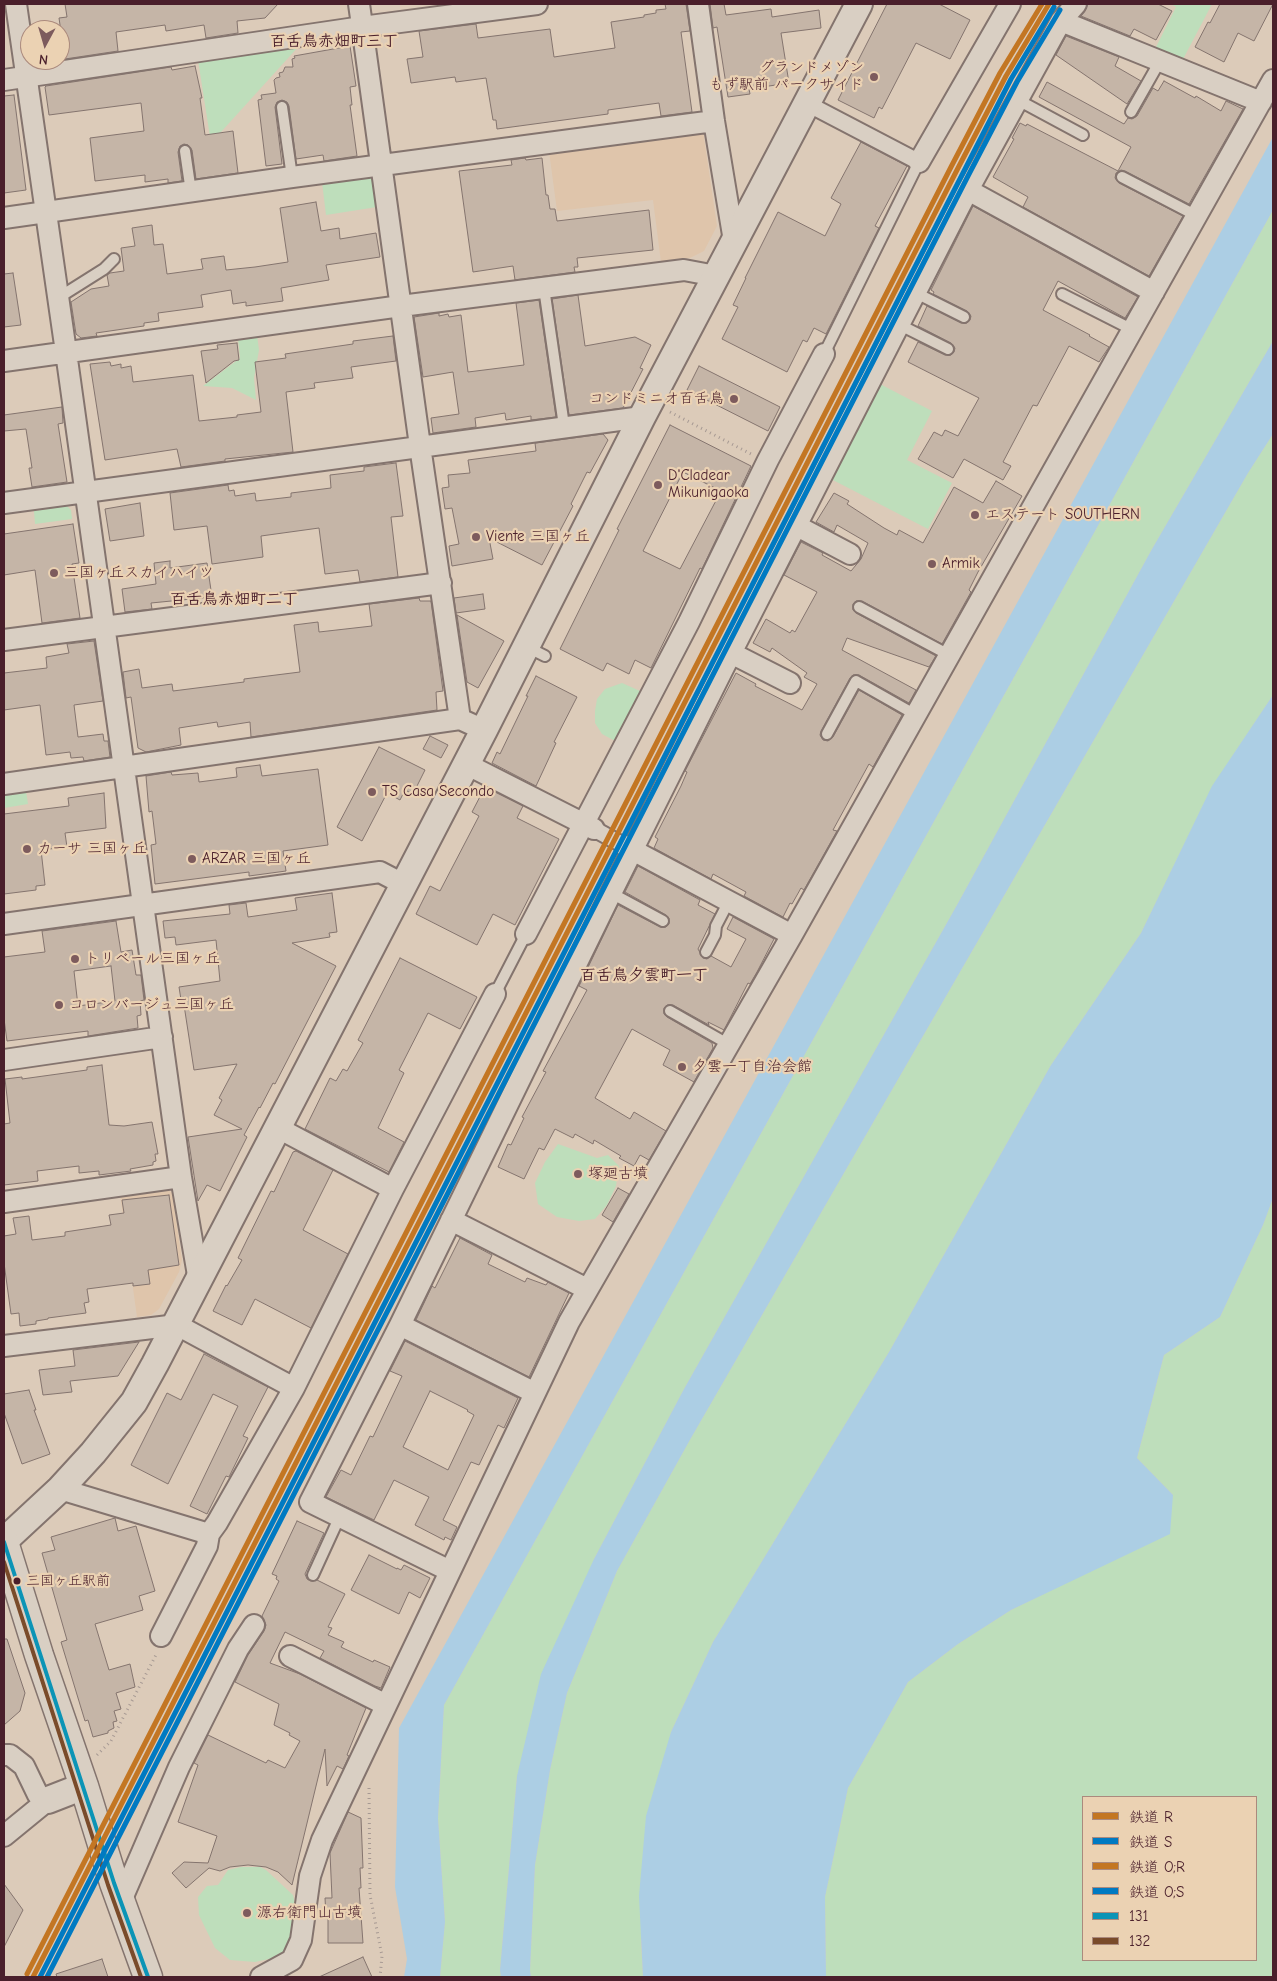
<!DOCTYPE html>
<html>
<head>
<meta charset="utf-8">
<style>
  body { margin:0 }
  #map { position:relative; width:1277px; height:1981px; overflow:hidden; background:#dccbb9; font-family:"Comic Neue","Klee One",sans-serif }
  canvas { display:block }
  .frame { position:absolute; inset:0; border:5px solid #4a1f2b; pointer-events:none }
  .legend { position:absolute; left:1082px; top:1796px; width:175px; height:165px; box-sizing:border-box; background:#ebd2b3; border:1px solid #ab8a7d; margin:0; padding:6px 9px; list-style:none; font-size:15px; color:#4a1f2b }
  .legend li { display:flex; align-items:center; gap:10px; height:25px }
  .legend b { width:25px; border:1px solid #ab8a7d }
  .north { position:absolute; left:20px; top:20px; width:50px; height:50px; box-sizing:border-box; background:#ebd2b3; border:1px solid #ab8a7d; border-radius:50%; rotate:186deg; font-size:14px; font-weight:700; line-height:20px; text-align:center; color:#4a1f2b }
  .north::after { content:''; display:block; margin:auto; width:18px; height:22px; background:#7d5b5d; clip-path:polygon(50% 0,100% 100%,50% 72%,0 100%) }
</style>
</head>
<body>
<div id="map">
<canvas width="1277" height="1981"></canvas>
<div class="frame"></div>
<ul class="legend">
<li><b style="height:6px;background:#c37623"></b>鉄道 R</li>
<li><b style="height:6px;background:#007ac2"></b>鉄道 S</li>
<li><b style="height:6px;background:#c37623"></b>鉄道 O;R</li>
<li><b style="height:6px;background:#007ac2"></b>鉄道 O;S</li>
<li><b style="height:6px;background:#0b94b6"></b>131</li>
<li><b style="height:6px;background:#7a4b2a"></b>132</li>
</ul>
<div class="north">N</div>
</div>
<script>
const g = document.querySelector('canvas').getContext('2d');
g.lineJoin = 'round';
function paint(path, color) {
  g.fillStyle = color;
  g.fill(path, 'evenodd');
}
function poly(rows) {
  const path = new Path2D();
  for (const r of rows) {
    path.moveTo(r[0], r[1]);
    for (let i = 2; i < r.length; i += 2) path.lineTo(r[i], r[i + 1]);
  }
  return path;
}
function strokePath(path, color, width, dash) {
  g.strokeStyle = color;
  g.lineWidth = width;
  g.lineCap = dash ? 'butt' : 'round';
  g.setLineDash(dash || []);
  g.stroke(path);
}
function drawText(font, color, halo, rows, align = 'center') {
  g.font = font + ' "Comic Neue","Klee One",sans-serif';
  g.lineWidth = 4.5;
  g.setLineDash([]);
  g.textBaseline = 'middle';
  g.strokeStyle = halo;
  g.fillStyle = color;
  for (const [text, x, y, turn = 0] of rows) {
    g.save();
    g.translate(x, y);
    g.rotate((+turn || 0) * Math.PI / 180);
    g.textAlign = isNaN(turn) ? turn : align;
    if (halo) g.strokeText(text, 0, 0);
    g.fillText(text, 0, 0);
    g.restore();
  }
}
const built = poly([
  [703,131,717,226,704,251,690,258,661,262,653,200,557,211,549,151],
  [164,1189,172,1192,182,1260,179,1272,159,1309,151,1315,137,1317,120,1194]
]);
const green = poly([
  [1171,4,1212,4,1181,63,1153,53,1176,7],
  [299,46,211,143,198,60],
  [372,175,377,207,326,215,322,182],
  [1273,210,1273,341,1152,549,957,905,684,1389,594,1559,517,1776,500,1970,501,1977,440,1977,445,1922,438,1818,444,1705],
  [257,335,259,350,254,378,256,400,232,388,203,386,240,358,238,338],
  [878,383,932,411,907,460,952,483,928,529,829,478],
  [1273,434,1273,695,1212,787,1141,933,1051,1065,889,1352,713,1642,671,1732,641,1942,643,1977,531,1977,530,1970,535,1865,550,1770,567,1693,617,1571,691,1438,1248,473],
  [67,506,71,510,72,519,35,524,34,511],
  [622,683,640,691,645,698,617,742,602,734,595,723,595,711,597,699,605,689],
  [26,791,28,804,4,808,4,794],
  [558,1144,597,1158,608,1155,619,1166,616,1186,607,1205,595,1219,579,1221,557,1217,538,1204,535,1183,545,1162],
  [1273,1198,1273,1977,826,1977,825,1897,848,1788,908,1682,958,1644,1011,1610,1060,1586,1173,1495,1137,1458,1164,1355,1220,1317,1263,1225],
  [1083,1797,1256,1797,1256,1960,1083,1960],
  [241,1867,260,1867,266,1870,293,1895,298,1918,291,1943,278,1957,255,1962,230,1960,215,1948,199,1915,198,1897,207,1886,218,1885,228,1870]
]);
const water = poly([
  [1273,137,1273,210,444,1705,438,1818,445,1922,440,1977,404,1977,407,1959,395,1887,399,1728],
  [1273,341,1273,434,1248,473,691,1438,617,1571,567,1693,550,1770,535,1865,530,1970,531,1977,501,1977,500,1970,517,1776,541,1674,594,1559,684,1389,957,905,1152,549],
  [1273,695,1273,1198,1263,1225,1220,1317,1164,1355,1137,1458,1173,1495,1170,1534,1011,1610,958,1644,908,1682,848,1788,825,1897,826,1977,643,1977,639,1896,646,1816,671,1732,713,1642,889,1352,1051,1065,1141,933,1212,786]
]);
const building = poly([
  [65,4,278,4,265,18,237,21,238,33,206,38,204,25,166,31,165,25,116,32,118,51,65,59,59,18,67,17,65,4],
  [665,4,686,4,690,31,681,32,692,112,661,116,659,103,608,110,608,114,497,129,496,120,493,120,486,78,456,82,455,77,411,83,407,59,423,57,419,31,476,24,478,38,550,29,554,57,615,48,611,22,644,17,644,15,656,13,656,10,666,9,665,4],
  [710,4,724,4,726,15,771,9,772,17,819,10,821,28,781,33,789,83,749,89,750,94,728,97,717,27,713,28,710,4],
  [887,4,939,4,970,20,950,59,916,43,882,109,879,107,874,118,838,100,887,4],
  [1088,4,1158,4,1172,11,1156,40,1134,29,1130,36,1081,16,1085,11,1088,4],
  [1220,4,1273,4,1254,41,1238,33,1224,62,1195,47,1208,22,1210,23,1220,4],
  [1066,36,1119,57,1115,66,1141,81,1127,104,1056,55,1066,36],
  [350,46,356,86,350,87,352,105,350,105,357,156,324,161,323,155,296,159,289,106,287,102,282,100,277,102,275,107,282,164,266,166,258,100,262,99,261,95,276,93,274,80,276,78,280,77,279,73,283,72,285,67,293,67,292,59,295,58,294,56,350,46],
  [195,66,202,98,200,98,205,135,233,131,238,173,196,179,192,150,188,145,184,144,180,146,178,152,182,181,168,183,168,179,145,182,145,175,95,181,90,138,144,131,141,103,49,115,45,87,46,86,171,67,172,70,195,66],
  [1164,81,1195,98,1196,96,1221,111,1226,101,1243,109,1189,204,1125,171,1121,170,1116,173,1115,178,1119,183,1183,216,1149,276,1023,207,1028,197,993,177,1014,139,1012,138,1020,123,1026,126,1027,124,1118,171,1131,147,1039,97,1047,82,1124,124,1128,118,1132,119,1137,116,1153,88,1158,91,1164,81],
  [14,95,26,190,4,193,4,96,14,95],
  [861,142,907,166,875,226,879,228,826,334,814,328,807,342,803,340,787,372,722,339,738,307,733,305,746,278,745,278,778,212,825,236,841,204,831,198,861,142],
  [525,158,526,160,542,158,546,195,548,195,550,209,555,209,557,221,649,210,653,250,577,258,578,267,574,267,575,272,515,280,513,266,473,272,459,171,512,165,511,160,525,158],
  [316,202,321,231,339,228,340,239,376,233,380,257,326,265,329,280,281,288,283,301,246,306,246,302,233,304,231,290,201,295,203,307,158,313,159,321,144,323,144,326,96,333,97,336,81,338,76,334,71,302,91,289,109,286,107,275,110,273,124,271,121,248,135,246,132,228,152,225,154,245,163,244,167,274,203,269,201,259,224,256,226,270,255,267,288,262,280,208,316,202],
  [973,206,1138,297,1125,318,1058,281,1043,310,1090,335,1089,336,1109,347,1099,362,1069,346,1037,406,1033,405,1003,462,1011,466,1003,480,964,459,953,478,918,459,934,432,942,436,945,430,958,436,979,398,908,362,918,342,945,355,951,355,954,352,955,348,951,343,918,326,927,306,961,323,967,323,970,320,971,316,967,311,933,294,934,292,931,290,973,206],
  [13,273,21,325,4,327,4,274,13,273],
  [578,295,585,346,635,337,651,345,640,368,643,369,623,408,569,415,552,299,578,295],
  [539,300,556,417,531,420,531,416,506,420,505,413,475,418,476,427,433,433,431,418,459,414,453,372,423,377,414,317,439,313,439,316,448,314,449,317,461,315,468,372,524,365,516,303,539,300],
  [393,336,396,361,351,367,353,378,314,383,315,388,286,392,293,452,225,459,225,461,181,467,177,449,105,460,90,364,110,362,111,366,121,364,121,368,131,366,133,382,193,375,199,421,237,417,237,415,261,412,255,362,286,358,285,354,353,344,353,341,393,336],
  [237,343,239,360,234,361,206,383,201,351,218,349,217,345,237,343],
  [699,366,780,407,768,431,687,390,699,366],
  [62,407,63,423,58,424,67,482,32,487,29,468,32,468,26,429,4,431,4,415,62,407],
  [670,425,751,466,702,569,700,568,651,668,635,660,629,674,607,663,603,671,560,649,619,530,617,529,670,425],
  [683,472,721,491,680,569,643,551,683,472],
  [603,434,608,440,590,473,587,472,571,504,573,506,542,565,489,538,493,559,452,566,449,546,459,544,452,508,445,509,442,488,449,487,448,475,470,473,468,460,536,451,535,443,603,434],
  [396,463,403,516,391,517,398,577,360,582,358,570,325,574,319,528,261,536,263,557,212,564,207,526,174,530,170,493,228,485,229,491,234,490,235,496,255,493,256,501,291,497,291,493,331,488,330,475,364,471,364,467,396,463],
  [996,481,1022,496,978,572,969,590,971,592,942,644,862,601,856,601,853,604,853,610,856,613,936,656,929,667,847,638,842,650,916,690,909,703,859,675,853,675,850,678,821,731,820,735,823,740,828,741,833,737,859,690,902,715,873,767,869,764,833,830,837,831,804,890,801,888,792,904,790,903,783,917,744,896,746,892,713,874,711,879,654,848,658,839,655,837,681,786,687,772,685,771,736,673,756,684,755,686,802,710,817,684,804,677,807,673,772,648,770,652,753,643,766,619,790,633,792,630,795,632,817,592,784,575,801,542,823,553,822,555,851,571,861,559,868,543,837,525,834,532,816,522,834,493,849,501,847,504,884,528,897,535,899,530,923,543,954,487,983,503,996,481],
  [140,503,144,536,110,541,105,509,140,503],
  [73,524,79,563,72,564,80,618,42,623,35,570,4,575,4,534,73,524],
  [170,561,170,568,207,563,212,597,151,603,152,609,125,612,122,589,156,584,154,563,170,561],
  [483,594,485,609,456,613,454,598,483,594],
  [419,598,420,601,431,601,443,691,436,692,437,710,251,737,250,722,218,727,217,722,179,728,181,745,146,752,138,748,131,697,126,698,123,672,139,669,142,688,172,684,173,691,244,682,244,679,300,672,294,625,318,622,319,632,372,626,369,604,419,598],
  [457,615,504,641,478,688,467,682,457,615],
  [94,641,103,701,74,705,78,737,103,734,104,741,108,741,110,757,84,761,83,757,71,758,70,752,46,755,40,705,4,710,4,673,47,668,46,657,69,653,67,644,94,641],
  [536,676,577,697,554,742,556,743,536,786,492,763,497,752,500,754,528,696,526,696,536,676],
  [430,736,448,745,441,758,423,749,430,736],
  [379,747,425,770,413,794,405,790,400,800,387,793,362,841,337,827,379,747],
  [260,765,262,776,318,769,328,845,283,851,286,871,249,876,249,872,155,884,151,845,156,844,152,811,149,812,146,776,171,772,172,775,198,773,199,782,237,777,236,768,260,765],
  [485,787,523,806,517,818,559,839,515,925,493,914,477,945,416,914,430,886,440,891,479,816,472,812,485,787],
  [104,793,106,828,65,833,67,847,41,850,45,885,36,886,36,890,4,894,4,814,69,806,68,798,104,793],
  [638,866,700,900,698,905,715,914,698,949,703,958,707,959,711,956,731,967,746,939,727,929,733,917,774,939,757,972,750,984,748,983,724,1030,708,1022,709,1025,673,1005,667,1005,664,1008,664,1014,667,1017,712,1043,713,1048,694,1082,663,1065,670,1050,632,1029,595,1098,630,1119,634,1112,666,1131,649,1160,640,1155,634,1166,619,1158,621,1156,594,1140,593,1144,575,1134,573,1138,555,1129,544,1150,539,1148,524,1179,498,1167,508,1144,511,1145,524,1118,522,1117,546,1072,543,1071,587,990,579,986,618,905,660,927,666,927,669,924,669,918,666,915,625,892,638,866],
  [332,893,337,932,329,933,330,937,292,943,336,966,275,1084,273,1083,260,1108,259,1107,244,1135,247,1137,220,1191,207,1185,198,1201,188,1137,242,1129,214,1115,222,1100,219,1098,237,1064,194,1070,184,1005,182,1006,179,987,220,981,216,940,176,945,175,937,165,938,163,921,230,914,229,905,246,903,248,917,297,910,295,898,332,893],
  [116,921,121,952,132,950,136,975,141,975,144,1000,140,1001,141,1015,137,1016,138,1028,88,1036,88,1031,7,1041,4,1019,4,957,45,952,42,931,116,921],
  [111,966,115,1001,78,1006,74,971,111,966],
  [400,958,477,997,460,1029,428,1013,399,1070,404,1073,378,1128,404,1142,389,1172,305,1129,330,1078,336,1081,343,1069,347,1071,363,1043,358,1040,400,958],
  [102,1065,109,1125,124,1126,152,1122,158,1154,155,1154,156,1161,153,1162,153,1165,130,1169,131,1171,99,1175,99,1171,79,1173,79,1166,37,1171,38,1181,4,1185,4,1124,10,1123,5,1079,22,1077,22,1079,87,1070,87,1067,102,1065],
  [296,1151,333,1170,303,1230,348,1254,311,1328,255,1299,242,1325,213,1311,226,1285,227,1286,242,1260,238,1258,271,1191,274,1192,293,1152,296,1151],
  [618,1188,629,1194,613,1222,602,1215,618,1188],
  [169,1195,179,1265,148,1270,150,1284,133,1286,133,1283,87,1289,89,1302,84,1303,86,1313,48,1318,48,1319,36,1321,36,1324,20,1326,19,1313,11,1314,4,1263,4,1236,16,1234,13,1218,29,1216,32,1240,65,1236,65,1232,111,1225,109,1215,124,1213,122,1200,169,1195],
  [460,1238,492,1255,488,1264,525,1282,527,1278,546,1285,548,1282,569,1293,529,1377,416,1320,432,1286,435,1288,460,1238],
  [405,1341,518,1398,504,1428,498,1425,479,1465,471,1462,443,1520,457,1527,451,1540,445,1537,444,1540,415,1525,429,1497,394,1480,374,1520,326,1497,341,1470,351,1475,370,1436,373,1437,402,1376,390,1371,405,1341],
  [430,1391,468,1410,467,1411,474,1415,448,1470,403,1447,430,1391],
  [139,1342,118,1376,70,1381,72,1392,43,1395,39,1370,75,1366,73,1350,139,1342],
  [204,1354,268,1387,243,1436,248,1438,229,1477,226,1476,207,1514,190,1506,238,1406,213,1394,168,1484,131,1465,167,1393,181,1400,204,1354],
  [29,1390,36,1410,34,1410,50,1454,22,1464,4,1413,4,1394,29,1390],
  [115,1518,118,1531,136,1526,155,1591,139,1596,143,1610,95,1624,109,1670,130,1664,135,1687,116,1693,121,1709,114,1711,117,1721,113,1722,114,1728,108,1731,108,1733,93,1737,88,1720,85,1721,61,1642,67,1640,42,1553,55,1550,51,1537,115,1518],
  [297,1521,324,1533,305,1574,307,1579,311,1581,317,1580,345,1594,328,1627,332,1628,328,1635,344,1642,341,1647,345,1649,373,1662,374,1660,390,1667,381,1688,375,1686,320,1658,324,1651,285,1632,270,1663,300,1674,366,1708,347,1755,349,1756,343,1769,337,1766,327,1786,325,1749,292,1885,278,1872,266,1867,248,1865,230,1867,220,1871,209,1868,186,1888,172,1873,184,1862,208,1863,217,1836,178,1822,198,1765,194,1763,208,1735,266,1763,268,1760,285,1768,300,1741,289,1735,290,1733,274,1725,279,1704,235,1682,248,1655,264,1631,266,1625,262,1616,279,1581,276,1579,277,1576,272,1574,297,1521],
  [369,1555,397,1569,397,1568,401,1570,404,1565,430,1578,420,1598,409,1592,399,1614,351,1590,369,1555],
  [4,1639,7,1639,25,1693,20,1711,4,1725,4,1639],
  [348,1812,361,1818,363,1868,360,1868,361,1888,359,1888,363,1943,328,1943,328,1916,326,1916,325,1898,332,1898,330,1853,348,1812],
  [4,1884,23,1910,4,1947,4,1884],
  [363,1957,372,1977,319,1977,363,1957],
  [102,1959,108,1977,57,1977,56,1974,102,1959]
]);
const path = poly([
  [670,412,751,454],
  [97,1755,111,1741,157,1653],
  [369,1788,370,1895,382,1956,380,1977]
]);
const service = poly([
  [1018,100,1083,135],
  [282,107,292,177],
  [1131,112,1160,61],
  [185,151,191,192],
  [1122,177,1197,216],
  [544,288,564,426],
  [916,293,964,317],
  [1062,294,1133,330],
  [58,298,104,269,114,259],
  [900,325,948,349],
  [824,354,919,162],
  [859,607,949,655],
  [527,647,545,656],
  [827,734,856,681,916,715],
  [611,893,663,921],
  [706,952,715,935,716,926,729,901],
  [495,994,526,934],
  [670,1011,728,1044],
  [313,1575,340,1516]
]);
const pedestrian = poly([
  [808,104,919,162],
  [594,829,625,846]
]);
const minor = poly([
  [16,4,66,352,181,1177,199,1281],
  [359,4,420,446,460,719,484,730],
  [698,4,714,121,734,241],
  [1061,21,1261,102],
  [4,80,362,27,537,4],
  [919,162,1010,4],
  [968,190,1154,292],
  [4,218,292,177,714,121],
  [4,361,401,306,684,270,716,276],
  [4,503,642,417],
  [797,526,850,554],
  [4,640,441,583],
  [731,653,790,683],
  [466,764,594,829],
  [4,784,460,719],
  [625,846,792,935],
  [4,924,380,872,403,884],
  [526,934,689,622,768,460,824,354],
  [4,1060,162,1037],
  [278,1128,393,1189],
  [4,1202,181,1177],
  [451,1220,587,1289],
  [400,1325,535,1393],
  [4,1346,177,1325,294,1388],
  [60,1489,209,1534,217,1523,294,1388,393,1189,495,994],
  [450,1571,310,1502,400,1325,611,893,731,653,968,190,1061,21,1076,4],
  [161,1636,207,1546,209,1534],
  [290,1656,386,1705],
  [4,1755,10,1755,24,1766,38,1795,48,1800,4,1836],
  [121,1901,179,1767,238,1649,254,1625],
  [261,1977,292,1960,301,1940,310,1876,322,1840,569,1322,792,935,1273,80]
]);
const tertiary = poly([
  [4,1541,60,1489,93,1453,134,1402,155,1364,484,730,642,417,859,4],
  [48,1800,84,1786]
]);
const trunk = poly([
  [4,1542,39,1655,84,1786,114,1883,148,1977]
]);
const bus1 = poly([
  [4,1542,114,1883,148,1977]
]);
const bus2 = poly([
  [4,1562,108,1885,141,1977]
]);
const rail1 = poly([
  [33,1977,957,170,1006,76,1049,4]
]);
const rail2 = poly([
  [40,1977,963,173,1011,79,1054,7]
]);
const rail3 = poly([
  [27,1974,951,167,1000,73,1042,4]
]);
const rail4 = poly([
  [47,1977,968,176,1017,82,1060,10]
]);
const markers = [
  [874,77,5,"#7d5b5d"],
  [734,399,5,"#7d5b5d"],
  [658,485,5,"#7d5b5d"],
  [975,515,5,"#7d5b5d"],
  [476,537,5,"#7d5b5d"],
  [932,564,5,"#7d5b5d"],
  [54,573,5,"#7d5b5d"],
  [372,792,5,"#7d5b5d"],
  [27,849,5,"#7d5b5d"],
  [192,859,5,"#7d5b5d"],
  [75,959,5,"#7d5b5d"],
  [59,1005,5,"#7d5b5d"],
  [682,1067,5,"#7d5b5d"],
  [578,1174,5,"#7d5b5d"],
  [17,1581,4.5,"#4a1f2b"],
  [247,1913,5,"#7d5b5d"]
];
const busNames = [
  ["三国ヶ丘駅前",26,1581]
];
const poiNames = [
  ["グランドメゾン",864,68,"right"],
  ["もず駅前 パークサイド",864,85,"right"],
  ["コンドミニオ百舌鳥",724,399,"right"],
  ["D'Cladear",668,476],
  ["Mikunigaoka",668,493],
  ["エステート SOUTHERN",985,515],
  ["Viente 三国ヶ丘",486,537],
  ["Armik",942,564],
  ["三国ヶ丘スカイハイツ",64,573],
  ["TS Casa Secondo",382,792],
  ["カーサ 三国ヶ丘",37,849],
  ["ARZAR 三国ヶ丘",202,859],
  ["トリベール三国ヶ丘",85,959],
  ["コロンバージュ三国ヶ丘",69,1005],
  ["夕雲一丁自治会館",692,1067],
  ["塚廻古墳",588,1174],
  ["源右衛門山古墳",257,1913]
];
const neighbourhoodNames = [
  ["百舌鳥赤畑町三丁",334,41],
  ["百舌鳥赤畑町二丁",234,599],
  ["百舌鳥夕雲町一丁",644,975]
];
paint(built, '#dfc5ab');
paint(green, '#bedebb');
paint(water, '#accee4');
paint(building, '#c5b5a7');
strokePath(building, '#84746e', 1);
strokePath(service, '#84746e', 14);
strokePath(pedestrian, '#84746e', 19);
strokePath(minor, '#84746e', 24);
strokePath(tertiary, '#84746e', 30);
strokePath(trunk, '#84746e', 31);
strokePath(path, '#a69993', 3, [1, 4]);
strokePath(service, '#d9cfc3', 10);
strokePath(pedestrian, '#d9cfc3', 15);
strokePath(minor, '#d9cfc3', 20);
strokePath(tertiary, '#d9cfc3', 26);
strokePath(trunk, '#d9cfc3', 28);
strokePath(bus1, '#0b94b6', 4);
strokePath(bus2, '#7a4b2a', 4);
strokePath(rail1, '#c37623', 5);
strokePath(rail2, '#007ac2', 5);
strokePath(rail3, '#c37623', 5);
strokePath(rail4, '#007ac2', 5);
for (const [x, y, r, color] of markers) {
  const dot = new Path2D();
  dot.arc(x, y, r, 0, 2 * Math.PI);
  g.fillStyle = color;
  g.fill(dot);
  strokePath(dot, '#ebd2b3', 2);
}
drawText('14px', '#4a1f2b', '#ebd2b3', busNames, 'left');
drawText('15px', '#4a1f2b', '#ebd2b3', poiNames, 'left');
drawText('bold 16px', '#4a1f2b', '#ebd2b3', neighbourhoodNames);
</script>
</body>
</html>
